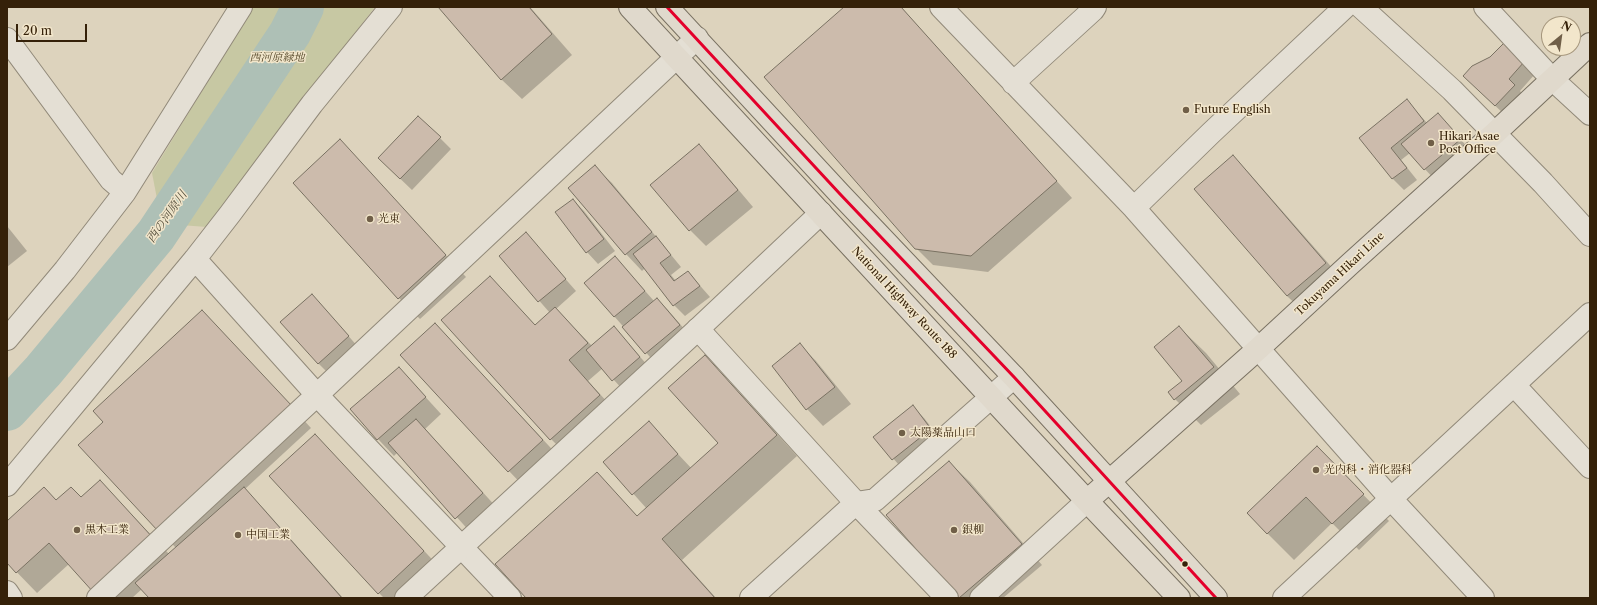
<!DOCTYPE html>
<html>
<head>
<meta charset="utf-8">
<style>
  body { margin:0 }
  #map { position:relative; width:1597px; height:605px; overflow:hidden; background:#ddd3bd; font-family:"Libre Caslon Text",serif }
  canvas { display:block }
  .frame { position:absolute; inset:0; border:8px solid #352109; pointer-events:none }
  .north { position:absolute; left:1541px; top:16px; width:40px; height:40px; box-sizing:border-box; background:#f2e6cb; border:1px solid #a6977d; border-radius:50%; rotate:29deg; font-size:11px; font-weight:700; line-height:16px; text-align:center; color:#352109 }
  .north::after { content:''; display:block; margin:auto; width:14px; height:18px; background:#705f48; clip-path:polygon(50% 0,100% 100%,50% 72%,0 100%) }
  .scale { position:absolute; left:16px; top:24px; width:71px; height:18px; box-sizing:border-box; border:2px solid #352109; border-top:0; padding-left:5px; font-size:12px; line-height:14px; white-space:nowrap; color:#352109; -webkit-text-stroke:3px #f2e6cb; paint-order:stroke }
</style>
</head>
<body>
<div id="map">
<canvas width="1597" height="605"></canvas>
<div class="frame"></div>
<div class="north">N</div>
<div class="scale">20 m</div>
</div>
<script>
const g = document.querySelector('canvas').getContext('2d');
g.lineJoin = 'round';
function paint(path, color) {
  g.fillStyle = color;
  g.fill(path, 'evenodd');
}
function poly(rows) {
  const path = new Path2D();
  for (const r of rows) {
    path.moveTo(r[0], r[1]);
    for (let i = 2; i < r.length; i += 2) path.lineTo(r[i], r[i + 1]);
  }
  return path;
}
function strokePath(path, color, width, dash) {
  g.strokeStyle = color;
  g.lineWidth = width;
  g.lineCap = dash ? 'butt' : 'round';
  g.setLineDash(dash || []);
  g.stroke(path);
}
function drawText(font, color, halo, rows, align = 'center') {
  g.font = font + ' "Libre Caslon Text","Noto Serif JP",serif';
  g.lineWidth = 3;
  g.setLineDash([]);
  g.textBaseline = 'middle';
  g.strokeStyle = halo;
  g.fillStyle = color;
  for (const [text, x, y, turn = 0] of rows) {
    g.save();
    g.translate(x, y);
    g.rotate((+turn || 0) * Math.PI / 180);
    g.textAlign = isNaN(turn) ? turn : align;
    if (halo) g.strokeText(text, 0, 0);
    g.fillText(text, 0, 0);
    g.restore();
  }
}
const green = poly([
  [253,7,375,7,207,227,180,225,159,209,152,173]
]);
const shadow = poly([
  [439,7,530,7,572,55,522,99,501,79],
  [846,7,901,7,1072,198,988,272,933,265,916,248],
  [1504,45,1535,74,1520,91,1525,97,1507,117,1464,76,1490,58],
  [1407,101,1427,123,1438,114,1471,151,1436,181,1410,153,1401,160,1417,180,1404,190,1393,179,1360,138],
  [440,138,451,149,412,190,390,169],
  [340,141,466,277,420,319,399,298,294,183],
  [699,145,715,162,753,207,706,246,690,230],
  [1233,156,1249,173,1342,279,1304,312,1287,296],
  [595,167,612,183,681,267,671,275,676,281,688,272,710,297,685,316,674,305,645,268,642,271,626,254],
  [573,200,584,211,615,251,598,264,587,252],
  [7,226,27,251,7,267],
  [526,234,576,291,556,309,592,346,614,328,651,369,624,391,603,368,588,381,620,416,572,460,551,439,442,320,490,277,536,326,550,313,500,256],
  [615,257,654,301,657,299,668,310,691,337,657,365,585,283],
  [323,307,359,348,329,374,318,363],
  [435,324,563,461,529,492,509,471],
  [1179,327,1206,353,1240,394,1201,425,1175,399,1184,381],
  [222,332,311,428,245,489,264,509,343,598,150,598,142,589,132,598,100,598,69,564,37,593,7,562,7,523,57,501,81,498,100,481,169,554,176,548,159,530,105,422],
  [800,345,816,361,851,404,823,426,807,409,773,366],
  [705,357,725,377,797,456,682,560,716,598,528,598,597,473,638,517,647,509,605,462,649,423,692,469,720,444],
  [399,368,441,414,425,429,499,510,472,534,398,452,394,456,378,439],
  [913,407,924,418,942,441,904,471,875,437],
  [315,435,444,572,416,598,384,598,379,593],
  [949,462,970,482,1042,565,1003,598,960,598,888,516],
  [1343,474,1389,521,1359,550,1332,523,1294,560,1248,514]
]);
const river = poly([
  [7,410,43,371,156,235,290,33,303,7]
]);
const building = poly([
  [438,7,529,7,552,34,501,80,438,7],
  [844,7,901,7,1057,181,971,256,915,249,764,77,844,7],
  [1504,43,1524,62,1509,79,1515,85,1495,106,1463,76,1472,66,1490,57,1504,43],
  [1407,99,1424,121,1391,148,1407,168,1392,179,1359,138,1407,99],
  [1438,113,1461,139,1424,170,1401,144,1438,113],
  [418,116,441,137,400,179,378,158,418,116],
  [340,139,446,255,398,299,293,183,340,139],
  [699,144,738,190,689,231,650,185,699,144],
  [1233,155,1326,263,1287,296,1194,189,1233,155],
  [595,165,652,232,625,255,568,188,595,165],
  [573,199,604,239,586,253,555,212,573,199],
  [526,232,566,279,538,302,499,256,526,232],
  [656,236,671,255,660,263,674,281,688,271,700,286,673,306,633,254,656,236],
  [615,256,645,291,614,317,584,283,615,256],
  [490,276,535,325,555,307,588,343,569,360,600,395,550,440,441,320,490,276],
  [312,294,349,336,318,364,280,322,312,294],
  [657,298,680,325,645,354,622,327,657,298],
  [202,310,292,406,158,531,78,445,103,422,93,411,202,310],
  [435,323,543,440,508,472,400,355,435,323],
  [614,326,640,357,612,381,586,350,614,326],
  [1179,326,1214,367,1174,400,1168,392,1182,381,1154,347,1179,326],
  [800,343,835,387,806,410,772,366,800,343],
  [705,355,777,435,662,539,715,598,526,598,495,564,597,472,637,516,718,443,668,388,705,355],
  [399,367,426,397,377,440,350,409,399,367],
  [913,405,931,429,892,460,873,437,913,405],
  [416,419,483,493,455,519,388,443,416,419],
  [649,421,678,454,632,495,603,462,649,421],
  [315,434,424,551,378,594,269,476,315,434],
  [1317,446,1364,494,1332,524,1306,497,1267,534,1247,513,1317,446],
  [949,461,1022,544,959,598,886,515,949,461],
  [100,480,154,539,94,593,49,543,16,573,7,563,7,521,44,487,56,500,71,487,81,497,100,480],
  [244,487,342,598,149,598,135,583,244,487]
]);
const minor = poly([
  [941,7,1134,208,1392,500,1483,598],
  [1485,7,1552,79,1590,114],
  [7,39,111,180,125,192],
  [1013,83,1093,10,1095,7],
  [1134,208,1211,133,1345,7],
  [195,259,317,395,510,598],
  [698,329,856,503,947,598],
  [7,339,65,270,125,192,241,7],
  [1514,385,1590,467],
  [7,485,195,259,230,214,312,104,391,7],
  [7,592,11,598],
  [98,598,317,395,697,38],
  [751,598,856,503,875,500,1014,377],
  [981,598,1087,501]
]);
const tertiary = poly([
  [1361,7,1452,90,1543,183,1590,235],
  [406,598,698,329,821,213],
  [1284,598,1590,314]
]);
const primary = poly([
  [1087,501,1258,349,1350,264,1495,133,1590,44]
]);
const trunk = poly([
  [630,7,1087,501,1179,598],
  [667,7,840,194,1014,377,1216,598]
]);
const bus1 = poly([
  [667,7,840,194,1014,377,1216,598]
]);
const markers = [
  [1186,110,4,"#705f48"],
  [1431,143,4,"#705f48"],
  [370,219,4,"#705f48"],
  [902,433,4,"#705f48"],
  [1316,470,4,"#705f48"],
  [77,530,4,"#705f48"],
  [954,530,4,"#705f48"],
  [238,535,4,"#705f48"],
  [1185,564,3.5,"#352109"]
];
const parkNames = [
  ["西河原緑地",277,58]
];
const poiNames = [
  ["Future English",1194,110],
  ["Hikari Asae",1439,137],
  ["Post Office",1439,150],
  ["光東",378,219],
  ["太陽薬品山口",910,433],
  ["光内科・消化器科",1324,470],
  ["黒木工業",85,530],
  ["銀柳",962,530],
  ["中国工業",246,535]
];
const streetNames = [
  ["Tokuyama Hikari Line",1340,274,-43],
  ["National Highway Route 188",904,303,47]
];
const waterNames = [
  ["西の河原川",167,217,-55]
];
paint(green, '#c7c8a3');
paint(shadow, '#0003');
strokePath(river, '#aec0b6', 42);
paint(building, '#ccbbac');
strokePath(building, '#797162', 1);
strokePath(minor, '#918979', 24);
strokePath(tertiary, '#918979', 24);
strokePath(primary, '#797162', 24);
strokePath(trunk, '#797162', 24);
strokePath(minor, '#e4dfd4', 22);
strokePath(tertiary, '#e4dfd4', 22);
strokePath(primary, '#e0d9cc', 22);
strokePath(trunk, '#e0d9cc', 22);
strokePath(bus1, '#e4002b', 3);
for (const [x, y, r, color] of markers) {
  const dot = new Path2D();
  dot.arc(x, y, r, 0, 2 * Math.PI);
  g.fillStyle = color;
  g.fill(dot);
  strokePath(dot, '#f2e6cb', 1.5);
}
drawText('italic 11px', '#55482a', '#f2e6cb', parkNames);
drawText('11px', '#352109', '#f2e6cb', poiNames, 'left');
drawText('11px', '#352109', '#f2e6cb', streetNames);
drawText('italic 12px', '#534e3c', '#f2e6cb', waterNames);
</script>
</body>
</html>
